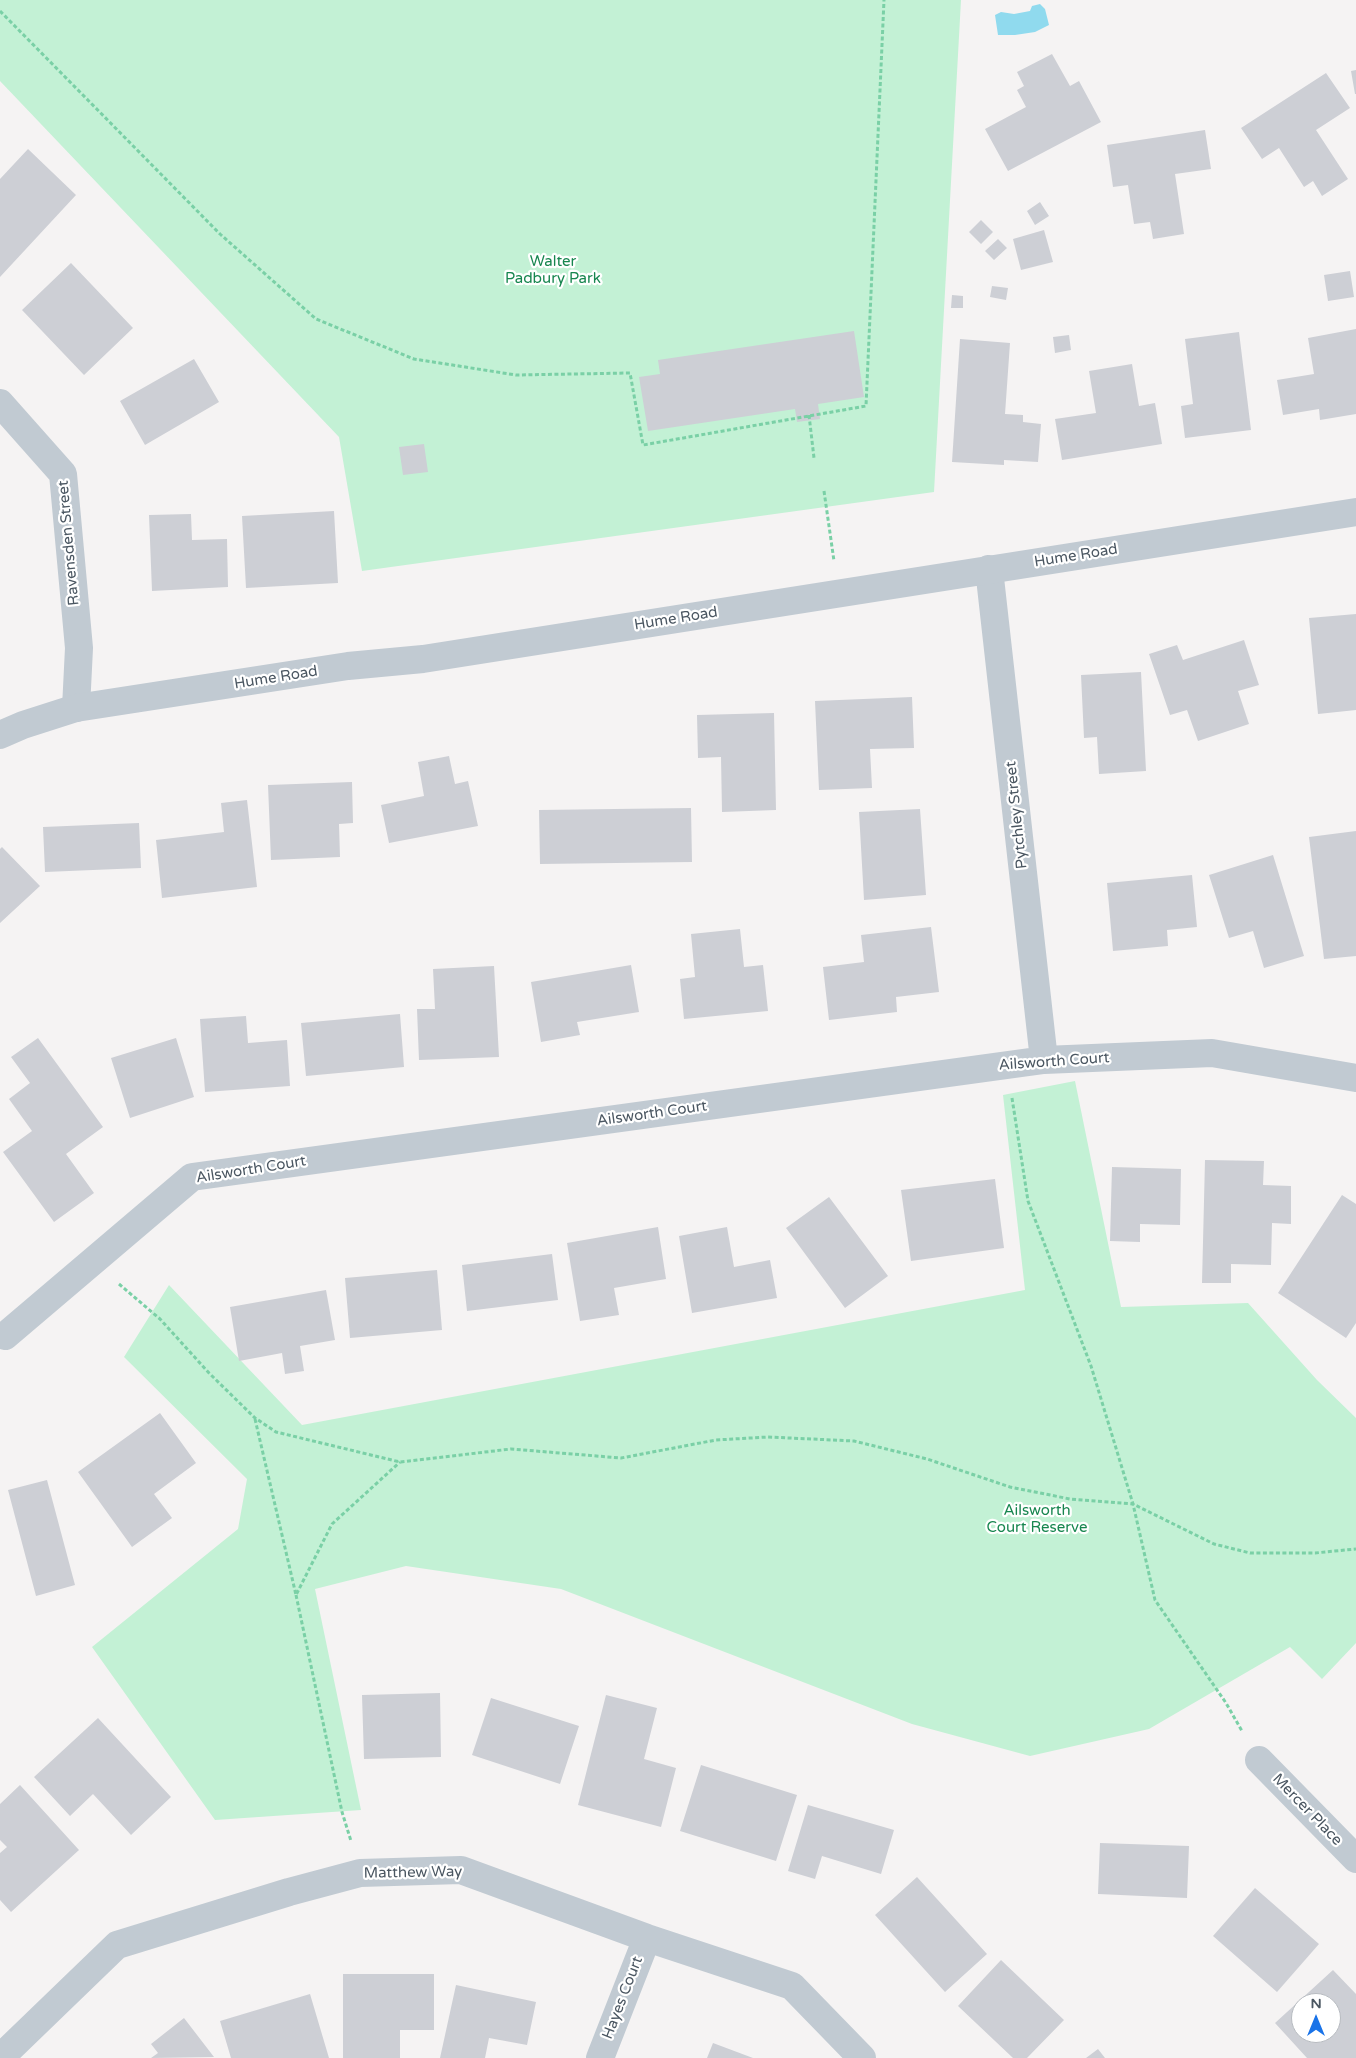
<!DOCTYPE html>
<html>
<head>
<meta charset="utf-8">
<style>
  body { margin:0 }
  #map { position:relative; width:1356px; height:2058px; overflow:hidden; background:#f5f3f3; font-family:"Varela Round",sans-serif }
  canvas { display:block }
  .north { position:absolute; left:1291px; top:1993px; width:50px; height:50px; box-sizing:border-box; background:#fff; border:1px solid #b7bbc0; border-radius:50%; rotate:0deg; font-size:14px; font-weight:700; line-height:20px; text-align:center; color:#4a5661 }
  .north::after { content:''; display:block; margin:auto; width:18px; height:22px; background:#1a73e8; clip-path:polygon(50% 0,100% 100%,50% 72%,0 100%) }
</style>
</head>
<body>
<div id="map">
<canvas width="1356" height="2058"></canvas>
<div class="north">N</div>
</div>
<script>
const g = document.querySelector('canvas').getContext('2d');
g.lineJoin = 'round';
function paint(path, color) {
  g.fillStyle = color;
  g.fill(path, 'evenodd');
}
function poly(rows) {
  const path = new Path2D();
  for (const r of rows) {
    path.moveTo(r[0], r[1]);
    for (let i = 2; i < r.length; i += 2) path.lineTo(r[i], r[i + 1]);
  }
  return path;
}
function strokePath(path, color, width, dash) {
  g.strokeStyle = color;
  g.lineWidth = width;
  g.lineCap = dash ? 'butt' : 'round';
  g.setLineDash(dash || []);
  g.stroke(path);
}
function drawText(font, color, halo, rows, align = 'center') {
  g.font = font + ' "Varela Round",sans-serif';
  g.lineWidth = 4.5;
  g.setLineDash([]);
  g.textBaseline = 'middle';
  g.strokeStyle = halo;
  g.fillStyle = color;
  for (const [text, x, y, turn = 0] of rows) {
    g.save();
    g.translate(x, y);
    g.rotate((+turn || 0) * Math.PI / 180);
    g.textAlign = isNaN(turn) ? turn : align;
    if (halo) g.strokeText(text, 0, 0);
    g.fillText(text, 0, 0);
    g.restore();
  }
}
const green = poly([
  [0,0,961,0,934,492,362,571,339,437,0,81],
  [1075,1081,1121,1307,1248,1303,1317,1380,1356,1418,1356,1643,1322,1679,1290,1647,1149,1729,1030,1756,912,1724,561,1589,406,1566,315,1589,361,1810,215,1820,92,1647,238,1529,247,1479,124,1357,169,1285,302,1425,1025,1290,1003,1095]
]);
const water = poly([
  [1040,4,1045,9,1049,25,1035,32,1015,35,998,35,995,15,1001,12,1014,14,1030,11,1032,6]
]);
const building = poly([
  [1052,54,1070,86,1079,81,1101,122,1008,171,985,129,1026,107,1017,90,1024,86,1017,72],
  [1356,70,1356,94,1355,94,1351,71],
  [1326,73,1350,108,1316,130,1348,179,1322,196,1313,181,1304,187,1279,148,1262,159,1241,128],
  [1205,130,1211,169,1175,174,1184,234,1153,239,1150,222,1134,224,1128,185,1113,187,1107,145],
  [28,149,76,195,0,277,0,179],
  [1040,202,1049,216,1035,225,1027,211],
  [981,220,993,232,981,244,969,232],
  [1044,230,1053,262,1021,270,1013,239],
  [998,239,1007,248,994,260,985,251],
  [71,263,133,328,84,375,22,310],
  [1350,271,1354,297,1328,301,1324,275],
  [992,286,1008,288,1006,300,990,297],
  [952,295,963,296,963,308,951,308],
  [1356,329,1356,414,1320,420,1319,409,1283,415,1277,380,1314,374,1308,338],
  [854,331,864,397,818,404,820,419,797,422,795,409,648,431,639,377,660,374,658,360],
  [1239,332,1251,430,1185,438,1181,406,1193,404,1185,339],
  [1069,335,1071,350,1055,353,1053,337],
  [960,339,1010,343,1005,414,1023,415,1023,422,1041,424,1038,462,1004,460,1004,465,952,462],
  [194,359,219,402,145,445,120,401],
  [1132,364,1139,406,1155,403,1162,444,1062,460,1055,419,1096,413,1089,371],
  [424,444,428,472,403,475,399,447],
  [334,511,338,583,246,588,242,516],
  [191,514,192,540,227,539,228,587,152,591,149,515],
  [1356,614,1356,710,1318,714,1309,618],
  [1244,640,1259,685,1238,691,1249,724,1198,741,1187,710,1170,715,1149,654,1177,645,1183,660],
  [1141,672,1146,771,1099,774,1097,737,1084,738,1081,675],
  [912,697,914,748,870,749,872,788,819,790,815,701],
  [774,713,776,810,722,812,721,757,698,758,697,715],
  [449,756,455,784,468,781,478,826,389,843,381,805,424,796,418,762],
  [352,782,353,823,339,824,340,857,271,860,268,785],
  [247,800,257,887,162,898,156,840,224,832,221,803],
  [691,808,692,862,540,864,539,810],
  [920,809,926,895,864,900,859,812],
  [139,823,141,868,45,872,43,827],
  [1356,831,1356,956,1324,959,1309,837],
  [2,847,40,886,0,923,0,849],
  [1273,855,1304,956,1264,968,1253,931,1229,938,1209,875],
  [1192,875,1197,927,1167,930,1168,946,1113,951,1107,883],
  [931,927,939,992,896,997,897,1012,829,1020,823,967,864,962,861,935],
  [740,929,744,967,763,965,768,1011,684,1019,680,979,695,977,691,934],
  [631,965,639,1012,577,1022,580,1035,541,1042,531,982],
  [494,966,499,1057,419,1060,417,1009,435,1009,433,969],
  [400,1014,404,1067,306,1076,301,1023],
  [246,1016,248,1043,287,1040,290,1086,205,1092,200,1019],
  [38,1038,103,1127,66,1154,94,1193,54,1222,3,1152,32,1131,9,1099,30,1083,11,1057],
  [176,1038,194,1097,130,1118,111,1058],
  [1205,1160,1264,1161,1263,1185,1291,1186,1291,1224,1272,1223,1271,1265,1231,1264,1231,1283,1202,1283],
  [1112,1167,1181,1169,1180,1225,1140,1224,1140,1242,1110,1241],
  [995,1179,1004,1248,911,1261,901,1190],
  [1342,1195,1356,1204,1356,1323,1346,1338,1278,1293],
  [829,1197,888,1276,845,1308,786,1228],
  [658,1227,666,1279,614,1288,619,1315,580,1321,567,1243],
  [727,1227,734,1267,770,1260,777,1298,692,1313,679,1236],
  [552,1254,558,1300,467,1311,462,1265],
  [437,1270,442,1330,350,1338,345,1278],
  [326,1290,335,1340,300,1346,304,1371,285,1374,282,1353,239,1361,230,1307],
  [160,1413,196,1463,154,1494,172,1518,132,1547,78,1472],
  [47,1480,75,1585,36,1596,8,1490],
  [440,1693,441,1757,364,1759,362,1695],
  [606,1695,657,1708,644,1759,676,1768,661,1827,578,1805],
  [491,1698,579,1726,560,1784,472,1755],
  [98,1718,171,1797,131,1835,93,1794,70,1816,34,1777],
  [701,1765,797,1795,776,1861,680,1831],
  [20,1785,79,1850,11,1912,0,1900,0,1853,7,1847,0,1840,0,1804],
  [808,1805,894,1830,881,1874,822,1856,815,1879,788,1871],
  [1100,1843,1189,1846,1187,1898,1098,1894],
  [917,1877,987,1954,945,1992,875,1915],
  [1255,1888,1319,1944,1277,1992,1213,1936],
  [1001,1960,1064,2020,1027,2058,1013,2058,958,2006],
  [1333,1970,1356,1994,1356,2058,1307,2058,1275,2023],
  [1301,2003,1331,2003,1331,2033,1301,2033],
  [343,1974,434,1974,434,2030,400,2030,400,2058,343,2058],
  [456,1985,536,2002,527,2045,489,2038,485,2058,440,2058],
  [310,1994,329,2058,231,2058,220,2021],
  [184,2018,214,2057,151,2058,158,2053,151,2044],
  [713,2043,753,2058,707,2058],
  [1098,2049,1105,2058,1086,2058]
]);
const path = poly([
  [0,11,220,234,316,319,414,359,516,375,630,373,643,445,866,406,884,0],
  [809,415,814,458],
  [824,491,834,561],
  [1012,1098,1028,1201,1091,1366,1133,1504,1155,1600,1226,1703,1242,1731],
  [119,1284,160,1319,209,1373,255,1418,276,1432,400,1462,511,1449,621,1458,716,1440,768,1437,854,1441,927,1459,1010,1487,1070,1499,1133,1504,1214,1544,1250,1553,1315,1553,1356,1549],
  [255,1419,296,1595,332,1524,400,1462],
  [296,1595,342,1812,351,1841]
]);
const minor = poly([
  [0,403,63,474,79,648,76,708],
  [989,569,1044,1060],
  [5,1336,192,1177,1044,1060,1212,1053,1356,1078],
  [1259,1760,1356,1859],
  [0,2058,117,1945,289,1892,360,1873,461,1870,647,1938,792,1986,862,2058],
  [600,2058,647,1938]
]);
const tertiary = poly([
  [0,735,23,725,76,708,348,666,423,659,1356,512]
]);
const parkNames = [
  ["Walter",553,262],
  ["Padbury Park",553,279],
  ["Ailsworth",1037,1511],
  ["Court Reserve",1037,1528]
];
const streetNames = [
  ["Ravensden Street",69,543,-95],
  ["Hume Road",1076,556,-9],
  ["Hume Road",676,619,-9],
  ["Hume Road",276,678,-9],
  ["Pytchley Street",1017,815,-96],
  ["Ailsworth Court",1054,1062,-4],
  ["Ailsworth Court",652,1114,-8],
  ["Ailsworth Court",251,1170,-9],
  ["Mercer Place",1307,1810,46],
  ["Matthew Way",413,1873,-1],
  ["Hayes Court",623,1998,-69]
];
paint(green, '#c3f1d5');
paint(water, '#90daee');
paint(building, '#cdcfd5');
strokePath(path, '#7ad0a6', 3, [4, 2.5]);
strokePath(minor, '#c1cad2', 28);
strokePath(tertiary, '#c1cad2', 28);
drawText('15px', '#17864f', '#fff', parkNames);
drawText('15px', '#4a5661', '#fff', streetNames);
</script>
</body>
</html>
